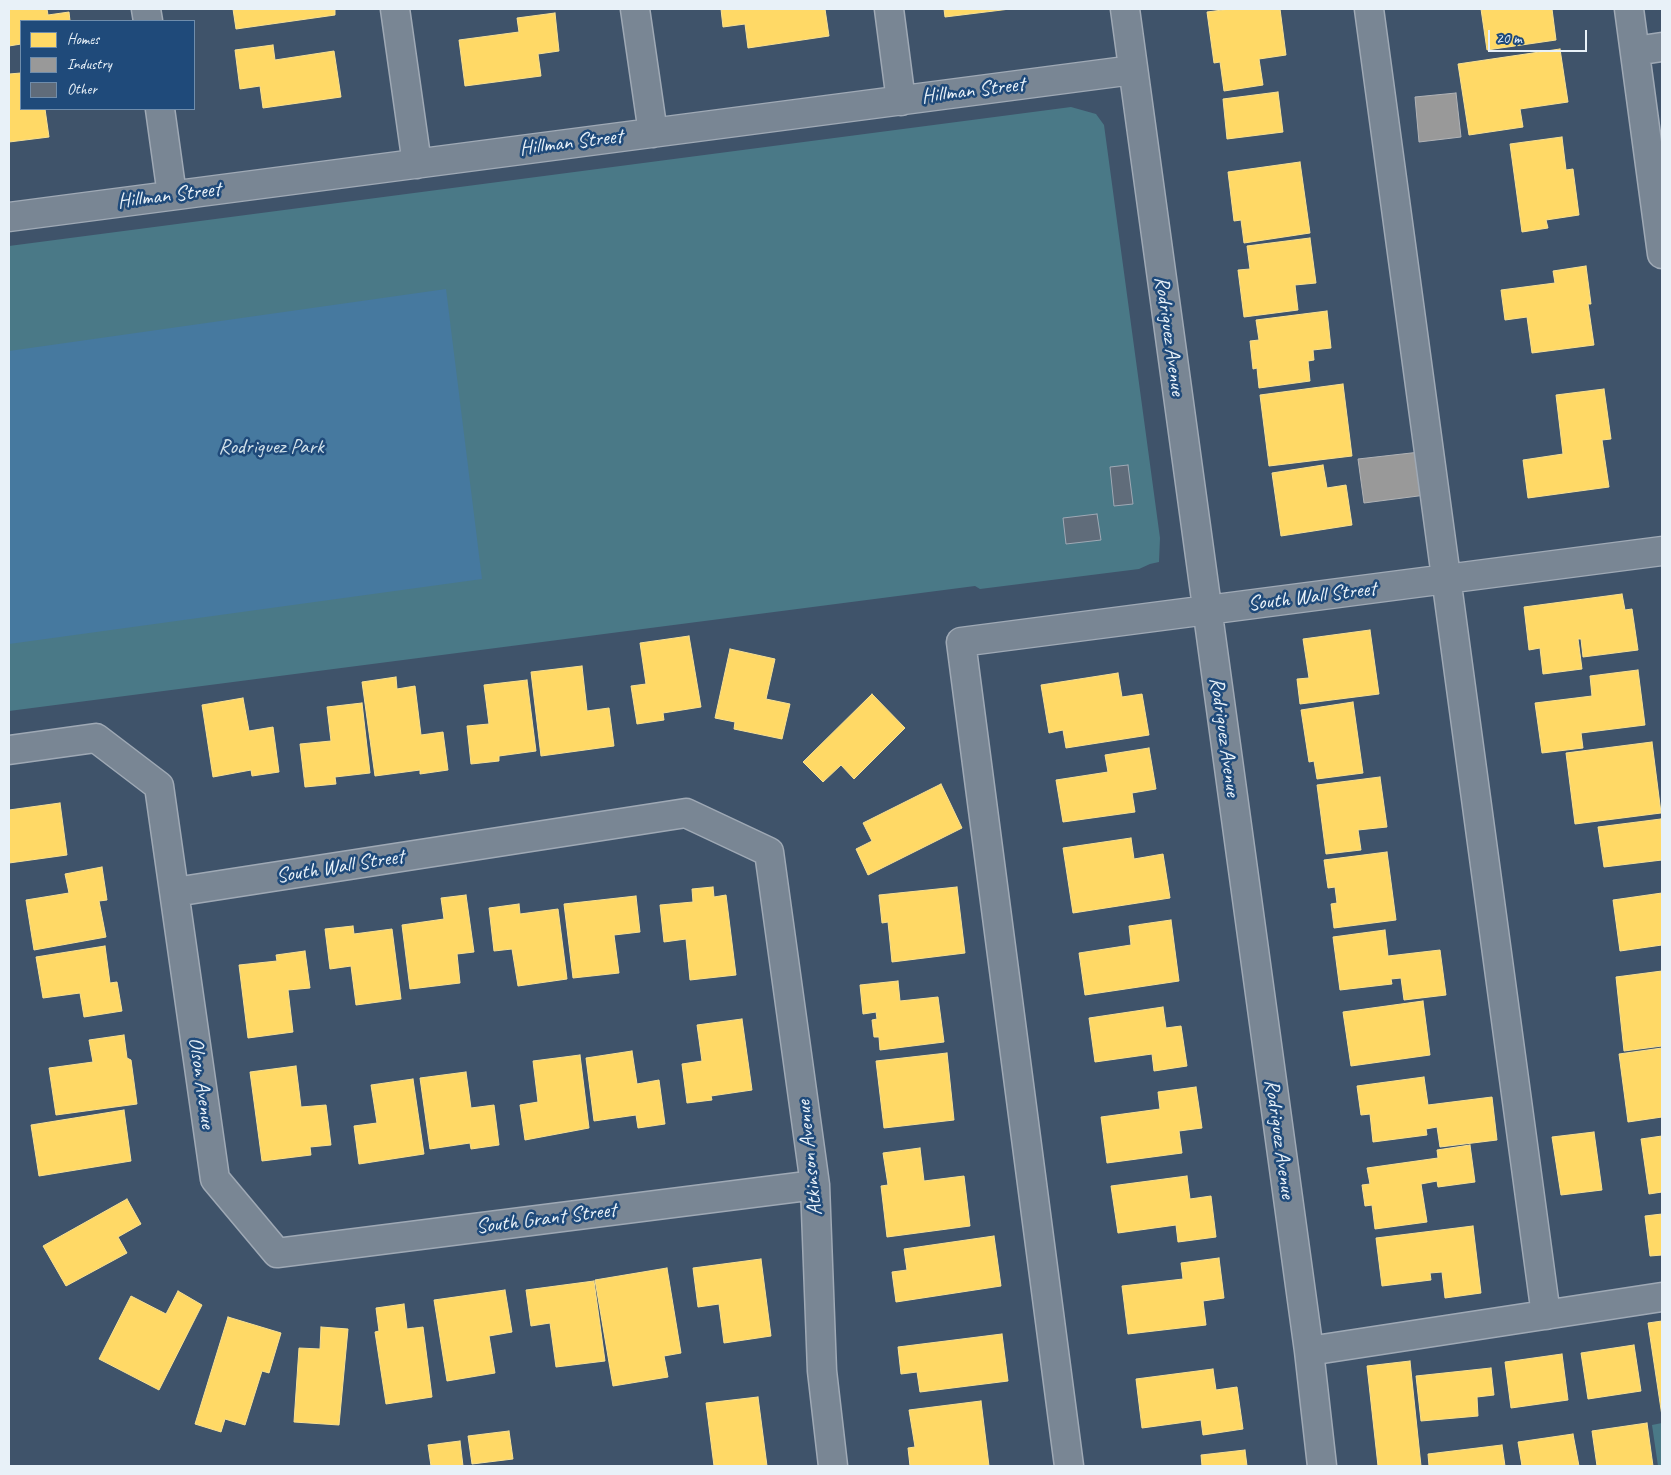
<!DOCTYPE html>
<html>
<head>
<meta charset="utf-8">
<style>
  body { margin:0 }
  #map { position:relative; width:1671px; height:1475px; overflow:hidden; background:#3f536a; font-family:Caveat,sans-serif }
  canvas { display:block }
  .frame { position:absolute; inset:0; border:10px solid #e8f1f8; pointer-events:none }
  .legend { position:absolute; left:20px; top:20px; width:175px; height:90px; box-sizing:border-box; background:#1f4a7a; border:1px solid #6f8dac; margin:0; padding:6px 9px; list-style:none; font-size:15px; color:#e8f1f8 }
  .legend li { display:flex; align-items:center; gap:10px; height:25px }
  .legend b { width:25px; border:1px solid #6f8dac }
  .scale { position:absolute; left:1488px; top:30px; width:99px; height:22px; box-sizing:border-box; border:2px solid #e8f1f8; border-top:0; padding-left:6px; font-size:15px; line-height:18px; white-space:nowrap; color:#e8f1f8; -webkit-text-stroke:4px #1f4a7a; paint-order:stroke }
</style>
</head>
<body>
<div id="map">
<canvas width="1671" height="1475"></canvas>
<div class="frame"></div>
<ul class="legend">
<li><b style="height:14px;background:#ffd966"></b>Homes</li>
<li><b style="height:14px;background:#999"></b>Industry</li>
<li><b style="height:14px;background:#606c7a"></b>Other</li>
</ul>
<div class="scale">20 m</div>
</div>
<script>
const g = document.querySelector('canvas').getContext('2d');
g.lineJoin = 'round';
function paint(path, color) {
  g.fillStyle = color;
  g.fill(path, 'evenodd');
}
function poly(rows) {
  const path = new Path2D();
  for (const r of rows) {
    path.moveTo(r[0], r[1]);
    for (let i = 2; i < r.length; i += 2) path.lineTo(r[i], r[i + 1]);
  }
  return path;
}
function strokePath(path, color, width, dash) {
  g.strokeStyle = color;
  g.lineWidth = width;
  g.lineCap = dash ? 'butt' : 'round';
  g.setLineDash(dash || []);
  g.stroke(path);
}
function drawText(font, color, halo, rows, align = 'center') {
  g.font = font + ' Caveat,sans-serif';
  g.lineWidth = 5;
  g.setLineDash([]);
  g.textBaseline = 'middle';
  g.strokeStyle = halo;
  g.fillStyle = color;
  for (const [text, x, y, turn = 0] of rows) {
    g.save();
    g.translate(x, y);
    g.rotate((+turn || 0) * Math.PI / 180);
    g.textAlign = isNaN(turn) ? turn : align;
    if (halo) g.strokeText(text, 0, 0);
    g.fillText(text, 0, 0);
    g.restore();
  }
}
const green = poly([
  [1071,107,1096,114,1104,125,1160,538,1159,562,1150,564,1139,569,980,589,975,586,9,711,9,246],
  [1662,1423,1662,1466,1658,1466,1652,1425]
]);
const water = poly([
  [446,289,482,579,9,644,9,351]
]);
const homes = poly([
  [9,9,47,9,48,15,69,12,70,21,21,21,21,44,9,46,9,9],
  [233,9,335,9,335,15,236,29,233,9],
  [721,9,825,9,829,36,748,48,745,24,723,27,721,9],
  [944,9,1010,9,945,17,944,9],
  [1230,9,1280,9,1286,55,1259,59,1263,85,1224,91,1220,62,1214,63,1207,12,1230,9],
  [1481,9,1552,9,1556,40,1487,50,1481,9],
  [555,13,559,51,538,54,541,76,465,86,459,40,519,32,517,18,555,13],
  [273,45,275,60,334,51,341,97,263,108,260,86,240,89,235,50,273,45],
  [1560,49,1568,102,1520,109,1523,127,1469,135,1458,64,1560,49],
  [21,73,21,109,45,109,49,137,9,142,9,74,21,73],
  [1278,92,1283,132,1227,139,1223,99,1278,92],
  [1562,137,1566,170,1573,169,1579,215,1546,220,1548,228,1522,232,1510,144,1562,137],
  [1300,162,1310,233,1244,243,1241,220,1234,221,1228,172,1300,162],
  [1310,238,1316,283,1295,285,1298,310,1244,317,1238,270,1250,269,1247,246,1310,238],
  [1586,266,1591,304,1588,304,1594,345,1532,353,1527,317,1505,320,1501,290,1555,283,1553,271,1586,266],
  [1327,311,1331,348,1313,350,1314,360,1308,361,1310,381,1259,388,1257,368,1253,369,1250,341,1259,340,1256,320,1327,311],
  [1343,384,1352,456,1269,466,1260,395,1343,384],
  [1604,389,1611,439,1602,440,1609,487,1528,498,1523,460,1563,454,1556,395,1604,389],
  [1323,465,1327,488,1346,485,1352,525,1281,536,1272,473,1323,465],
  [1622,594,1625,610,1632,609,1638,650,1583,657,1581,639,1578,639,1582,669,1543,674,1540,648,1529,650,1524,607,1622,594],
  [1370,630,1379,694,1300,704,1297,679,1309,678,1303,639,1370,630],
  [689,636,701,707,663,713,664,720,637,724,631,686,646,684,640,643,689,636],
  [730,649,775,659,766,699,790,704,782,739,734,729,735,722,715,718,730,649],
  [582,666,587,711,609,708,614,746,541,756,531,672,582,666],
  [1638,670,1645,725,1581,733,1583,748,1542,753,1535,703,1592,696,1590,676,1638,670],
  [1118,673,1122,697,1142,694,1149,735,1066,748,1063,730,1049,733,1041,685,1118,673],
  [396,677,397,689,415,686,421,735,443,732,448,770,420,774,420,770,375,776,362,682,396,677],
  [527,680,536,751,499,756,499,761,471,764,467,726,489,724,484,685,527,680],
  [872,694,905,728,854,779,841,765,823,782,803,762,872,694],
  [243,698,249,731,273,727,279,772,252,776,251,770,213,777,202,705,243,698],
  [1353,702,1363,773,1317,779,1314,761,1309,762,1301,710,1353,702],
  [362,703,370,773,335,777,336,784,305,787,300,744,331,741,327,707,362,703],
  [1652,742,1661,813,1575,824,1566,753,1652,742],
  [1149,748,1156,789,1132,793,1135,812,1063,822,1056,780,1108,772,1105,755,1149,748],
  [1380,777,1387,827,1358,830,1361,850,1326,854,1317,785,1380,777],
  [941,784,962,828,868,875,856,849,872,841,863,823,941,784],
  [60,803,67,855,9,863,9,810,60,803],
  [1661,819,1662,860,1604,867,1598,827,1661,819],
  [1131,838,1134,859,1163,854,1170,898,1073,913,1063,848,1131,838],
  [1387,852,1396,920,1334,928,1331,904,1337,903,1335,887,1328,888,1324,860,1387,852],
  [102,867,107,900,99,901,106,937,34,950,26,900,69,893,65,874,102,867],
  [713,887,714,897,726,895,736,975,690,980,686,939,664,942,660,905,693,902,692,889,713,887],
  [957,887,965,953,892,962,888,922,882,923,879,895,957,887],
  [1662,893,1662,945,1620,951,1613,900,1662,893],
  [466,895,474,952,457,954,460,983,410,989,402,925,444,919,441,898,466,895],
  [636,896,640,932,614,935,619,973,573,978,564,904,636,896],
  [519,904,520,914,558,909,567,979,518,986,512,949,494,951,489,908,519,904],
  [1171,920,1179,981,1085,995,1079,953,1131,945,1129,926,1171,920],
  [353,926,354,934,392,929,401,999,356,1005,351,966,330,969,325,929,353,926],
  [1385,930,1388,956,1440,950,1446,995,1404,1000,1401,978,1391,979,1392,984,1340,990,1333,937,1385,930],
  [105,946,110,983,117,982,122,1011,84,1017,80,993,43,998,36,957,105,946],
  [305,951,310,988,288,990,293,1032,248,1038,239,965,277,961,276,955,305,951],
  [1662,971,1662,1046,1624,1051,1616,977,1662,971],
  [898,981,900,1001,938,997,944,1042,880,1050,879,1037,874,1037,872,1020,877,1019,876,1012,863,1014,860,985,898,981],
  [1423,1001,1430,1055,1351,1066,1343,1012,1423,1001],
  [1163,1007,1166,1028,1181,1026,1187,1066,1154,1071,1152,1054,1095,1062,1089,1018,1163,1007],
  [742,1019,752,1090,711,1096,712,1100,687,1103,682,1064,702,1061,697,1025,742,1019],
  [124,1035,127,1058,131,1060,137,1104,56,1115,49,1068,93,1062,89,1040,124,1035],
  [1662,1048,1662,1117,1628,1122,1619,1054,1662,1048],
  [632,1051,637,1084,659,1080,665,1124,638,1128,636,1115,594,1121,586,1058,632,1051],
  [947,1053,954,1120,884,1128,876,1061,947,1053],
  [580,1055,589,1128,525,1140,520,1105,538,1102,533,1061,580,1055],
  [296,1066,301,1107,326,1105,331,1145,310,1147,311,1155,262,1161,250,1072,296,1066],
  [466,1072,471,1108,494,1105,499,1145,471,1149,470,1143,430,1149,420,1078,466,1072],
  [1424,1077,1428,1105,1492,1097,1497,1140,1440,1147,1437,1127,1426,1129,1427,1135,1373,1142,1370,1114,1361,1115,1357,1086,1424,1077],
  [413,1079,424,1154,359,1164,354,1126,377,1123,371,1085,413,1079],
  [1196,1087,1202,1128,1179,1131,1182,1153,1107,1163,1101,1117,1160,1109,1158,1092,1196,1087],
  [124,1110,131,1161,39,1176,31,1125,124,1110],
  [1594,1132,1602,1190,1561,1195,1552,1137,1594,1132],
  [1662,1136,1662,1192,1649,1194,1641,1139,1662,1136],
  [1470,1145,1475,1182,1438,1187,1437,1181,1421,1184,1427,1222,1375,1229,1372,1205,1365,1206,1362,1185,1370,1184,1367,1168,1438,1158,1437,1150,1470,1145],
  [920,1148,924,1181,964,1176,970,1226,887,1237,881,1186,888,1185,883,1153,920,1148],
  [1187,1176,1190,1199,1211,1196,1216,1237,1178,1242,1176,1225,1118,1233,1111,1186,1187,1176],
  [127,1199,141,1224,118,1237,127,1253,66,1286,43,1246,127,1199],
  [1662,1214,1662,1255,1650,1256,1645,1216,1662,1214],
  [1473,1226,1481,1293,1445,1298,1442,1272,1430,1273,1431,1280,1382,1286,1376,1238,1473,1226],
  [994,1236,1001,1286,896,1302,892,1272,907,1270,904,1249,994,1236],
  [1219,1258,1224,1298,1203,1301,1206,1325,1128,1334,1122,1286,1183,1279,1181,1263,1219,1258],
  [761,1259,771,1336,724,1343,719,1304,698,1307,693,1268,761,1259],
  [667,1268,681,1353,664,1356,668,1377,613,1386,595,1280,667,1268],
  [594,1281,605,1361,556,1367,550,1323,531,1326,526,1290,594,1281],
  [505,1290,512,1332,489,1336,495,1373,447,1381,434,1300,505,1290],
  [178,1291,202,1305,159,1390,99,1359,131,1296,166,1314,178,1291],
  [404,1304,407,1329,423,1327,432,1397,386,1404,375,1332,379,1331,376,1308,404,1304],
  [228,1317,281,1333,269,1373,262,1371,245,1425,225,1419,221,1432,195,1424,228,1317],
  [1662,1321,1662,1416,1648,1323,1662,1321],
  [321,1327,348,1329,339,1425,294,1422,299,1348,320,1349,321,1327],
  [1002,1334,1008,1381,920,1392,917,1372,901,1374,898,1347,1002,1334],
  [1634,1345,1641,1391,1588,1399,1581,1353,1634,1345],
  [1562,1354,1568,1400,1511,1408,1505,1362,1562,1354],
  [1410,1361,1421,1466,1378,1466,1367,1366,1410,1361],
  [1491,1368,1494,1395,1477,1397,1478,1416,1421,1421,1416,1376,1491,1368],
  [1213,1369,1216,1390,1237,1387,1243,1429,1203,1435,1201,1420,1142,1428,1136,1379,1213,1369],
  [758,1397,767,1466,714,1466,706,1403,758,1397],
  [981,1401,989,1466,910,1466,908,1448,915,1447,909,1410,981,1401],
  [1647,1423,1653,1466,1597,1466,1592,1431,1647,1423],
  [509,1431,513,1459,472,1464,468,1436,509,1431],
  [1573,1434,1579,1466,1522,1466,1518,1442,1573,1434],
  [460,1441,463,1466,431,1466,428,1445,460,1441],
  [1502,1445,1505,1466,1429,1466,1428,1454,1502,1445],
  [1245,1450,1247,1466,1202,1466,1201,1455,1245,1450]
]);
const industry = poly([
  [1456,93,1461,137,1419,142,1415,97,1456,93],
  [1420,452,1426,495,1364,503,1358,459,1420,452]
]);
const building = poly([
  [1128,465,1133,504,1114,506,1110,467,1128,465],
  [1097,514,1101,540,1066,544,1063,518,1097,514]
]);
const minor = poly([
  [146,9,148,21],
  [395,9,417,164],
  [635,9,653,133],
  [889,9,901,101],
  [1125,9,1309,1351,1322,1466],
  [1369,9,1546,1315],
  [1629,9,1662,254],
  [1635,51,1662,47],
  [160,109,172,195],
  [9,217,1133,70],
  [9,750,96,738,159,786,215,1179,277,1253,815,1185],
  [175,892,686,813,769,852,815,1185,822,1371,833,1466],
  [1309,1351,1662,1297],
  [1069,1466,961,642,1662,551]
]);
const streetNames = [
  ["Hillman Street",973,91,-7],
  ["Hillman Street",571,143,-7],
  ["Hillman Street",169,196,-7],
  ["Rodriguez Avenue",1169,336,82],
  ["South Wall Street",1312,597,-7],
  ["Rodriguez Avenue",1224,737,82],
  ["South Wall Street",340,867,-9],
  ["Olson Avenue",201,1083,82],
  ["Rodriguez Avenue",1279,1139,82],
  ["Atkinson Avenue",810,1158,-96],
  ["South Grant Street",546,1219,-7]
];
const parkNames = [
  ["Rodriguez Park",271,447]
];
paint(green, '#4a7987');
paint(water, '#46799f');
paint(homes, '#ffd966');
strokePath(homes, '#f8e092', 1);
paint(industry, '#999');
strokePath(industry, '#b1b3b6', 1);
paint(building, '#606c7a');
strokePath(building, '#9fa9b5', 1);
strokePath(minor, '#9fa9b5', 31);
strokePath(minor, '#798694', 28);
drawText('21px', '#e8f1f8', '#1f4a7a', streetNames);
drawText('21px', '#d1e0e8', '#1f4a7a', parkNames);
</script>
</body>
</html>
